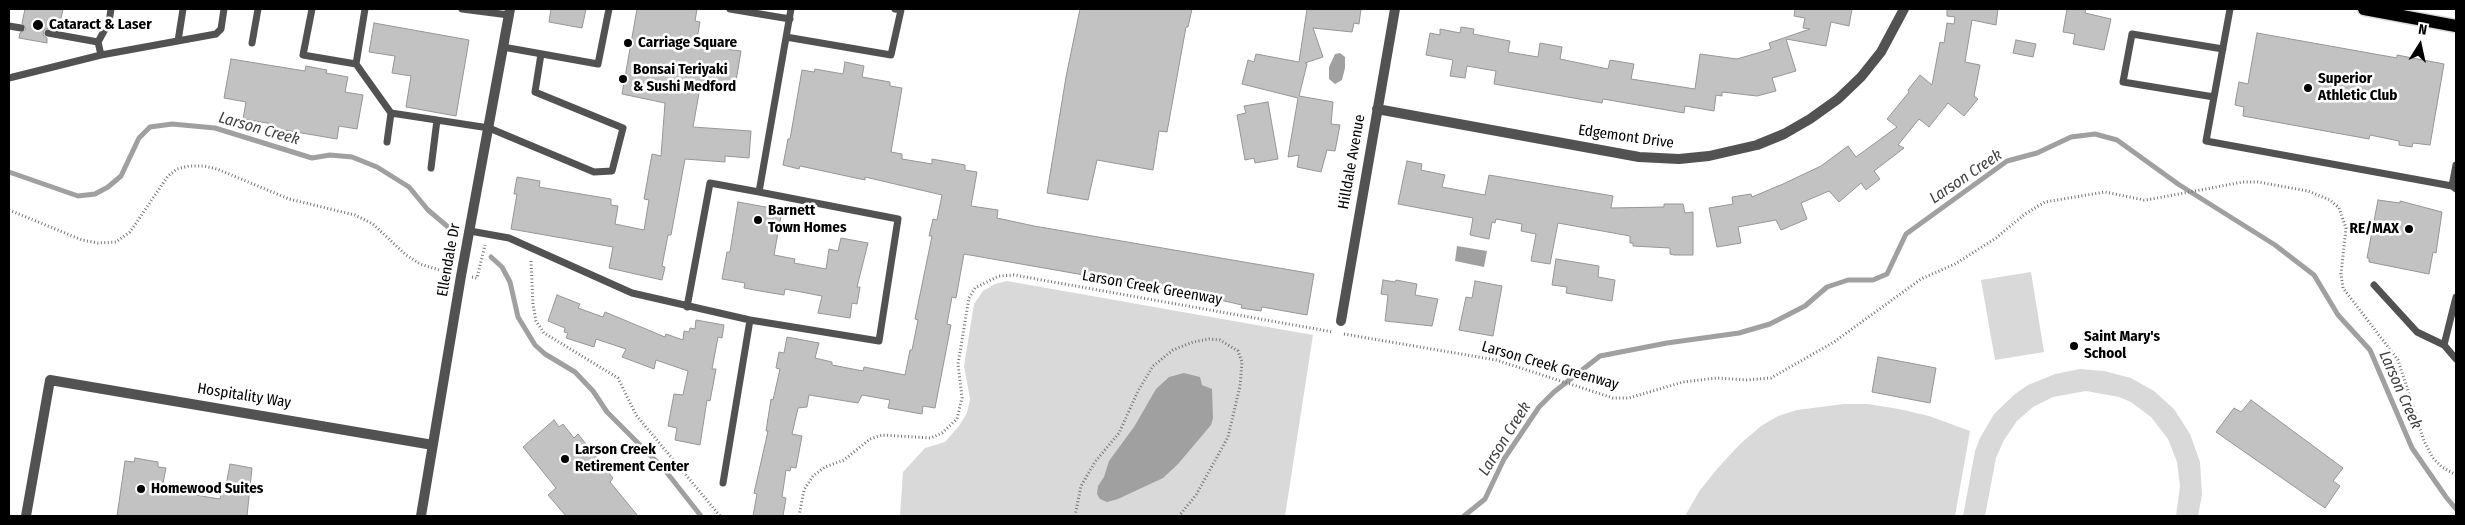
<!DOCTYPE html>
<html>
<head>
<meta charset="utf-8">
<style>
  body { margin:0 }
  #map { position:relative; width:2465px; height:525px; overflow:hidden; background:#fff; font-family:"Fira Sans Condensed",sans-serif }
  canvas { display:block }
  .frame { position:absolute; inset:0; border:10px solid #000; pointer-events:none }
  .north { position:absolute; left:2395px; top:20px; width:50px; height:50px; -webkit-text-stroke:4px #fff; paint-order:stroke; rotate:10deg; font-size:14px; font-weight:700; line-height:20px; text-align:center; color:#000 }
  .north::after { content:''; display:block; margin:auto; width:18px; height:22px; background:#000; clip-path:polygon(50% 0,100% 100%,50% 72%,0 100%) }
</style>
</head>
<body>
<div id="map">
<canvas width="2465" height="525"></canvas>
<div class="frame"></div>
<div class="north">N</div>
</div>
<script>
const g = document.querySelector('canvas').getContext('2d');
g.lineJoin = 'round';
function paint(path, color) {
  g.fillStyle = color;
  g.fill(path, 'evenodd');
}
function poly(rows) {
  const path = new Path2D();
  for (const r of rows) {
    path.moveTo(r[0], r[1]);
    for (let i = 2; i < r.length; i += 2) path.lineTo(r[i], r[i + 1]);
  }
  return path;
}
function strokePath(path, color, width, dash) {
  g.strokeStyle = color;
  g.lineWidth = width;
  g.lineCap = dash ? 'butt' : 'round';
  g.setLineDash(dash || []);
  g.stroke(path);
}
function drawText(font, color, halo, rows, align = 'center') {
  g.font = font + ' "Fira Sans Condensed",sans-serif';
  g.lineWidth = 5;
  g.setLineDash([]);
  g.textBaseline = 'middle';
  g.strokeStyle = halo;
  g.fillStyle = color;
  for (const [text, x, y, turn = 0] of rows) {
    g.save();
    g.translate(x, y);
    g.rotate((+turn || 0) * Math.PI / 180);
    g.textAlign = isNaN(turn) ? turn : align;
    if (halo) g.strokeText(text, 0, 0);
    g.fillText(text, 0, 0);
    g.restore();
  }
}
const green = poly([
  [2031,272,2044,352,1995,360,1981,280],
  [1007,281,1313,335,1285,516,900,516,903,472,925,448,945,442,959,426,967,413,970,399,964,366,974,304,983,291,995,284],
  [2080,369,2104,371,2131,378,2154,391,2174,409,2190,434,2200,462,2202,495,2198,516,2176,516,2180,486,2177,462,2168,439,2151,417,2131,402,2119,397,2086,391,2053,397,2033,407,2017,421,2004,440,1996,458,1985,516,1963,516,1975,451,1980,438,1994,414,2015,394,2028,385,2055,374],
  [1844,404,1868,404,1899,409,1929,416,1970,431,1955,516,1685,516,1700,490,1717,469,1739,445,1761,426,1778,416,1797,410]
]);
const water = poly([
  [1340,53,1345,57,1345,68,1342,80,1335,84,1329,79,1329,67,1335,54],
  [1457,246,1487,251,1484,267,1455,261],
  [1184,373,1200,377,1202,385,1212,389,1213,418,1211,425,1178,464,1163,478,1118,499,1107,502,1100,499,1097,494,1098,486,1104,477,1109,461,1134,427,1156,389,1169,377]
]);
const stream = poly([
  [9,172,78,196,95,194,108,187,121,176,139,138,150,127,172,124,215,128,312,158,330,155,352,157,377,167,409,187,428,210,454,232],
  [491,257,502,267,510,282,518,317,535,345,545,354,575,372,593,391,607,412,664,469,701,516],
  [1464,516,1485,499,1504,459,1539,407,1554,392,1600,356,1667,343,1739,333,1770,324,1805,306,1827,287,1848,280,1873,280,1887,274,1906,234,2007,161,2037,153,2071,137,2095,134,2117,140,2178,184,2275,245,2314,275,2338,315,2370,350,2412,448,2446,497,2456,509]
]);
const building = poly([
  [25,9,63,9,60,23,44,30,43,35,47,38,47,43,19,38,20,33,26,29,22,23,25,9],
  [551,9,586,9,582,28,549,22,551,9],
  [637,9,697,9,695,21,700,22,697,39,726,43,725,49,741,51,735,87,701,82,693,127,751,131,749,158,725,156,725,162,685,159,671,235,668,235,662,266,665,267,662,280,609,268,613,247,511,229,517,194,514,194,517,177,540,181,539,187,611,199,611,205,618,206,615,224,644,230,649,200,644,199,652,154,661,156,665,103,622,94,637,9],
  [1080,9,1192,9,1188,27,1186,27,1167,132,1159,131,1153,170,1097,160,1088,200,1047,193,1066,77,1080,9],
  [1307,9,1361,9,1359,24,1354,23,1352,32,1313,28,1323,57,1305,63,1307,64,1299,96,1333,102,1331,124,1340,125,1335,151,1327,150,1321,172,1297,167,1299,155,1288,157,1298,98,1242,84,1248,60,1254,62,1256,54,1299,62,1307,9],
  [1795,9,1852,9,1849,26,1831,22,1826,46,1786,39,1796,71,1772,78,1776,91,1757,96,1722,92,1722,96,1716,95,1714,111,1685,106,1684,113,1603,99,1602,103,1494,84,1496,71,1467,66,1465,78,1450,76,1453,60,1426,55,1430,33,1440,35,1440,29,1460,33,1461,27,1474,29,1473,34,1510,41,1508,52,1538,57,1540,43,1562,47,1560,59,1608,69,1610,60,1634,64,1631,79,1695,89,1700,54,1737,59,1771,49,1769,43,1810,29,1803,28,1805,18,1794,16,1795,9],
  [1947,9,1998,9,1996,25,1972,20,1965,62,1980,65,1974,96,1978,99,1964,116,1948,103,1929,127,1919,119,1898,145,1904,148,1874,171,1880,179,1866,190,1861,183,1839,202,1829,191,1801,203,1807,219,1781,230,1776,220,1738,227,1741,243,1717,247,1709,208,1733,204,1732,197,1751,194,1752,197,1783,184,1821,166,1848,146,1856,157,1897,127,1887,119,1909,92,1908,90,1920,75,1932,85,1940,42,1944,43,1947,23,1954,24,1955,17,1947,16,1947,9],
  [2067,9,2086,9,2085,13,2111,19,2104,50,2073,44,2075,34,2063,32,2067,9],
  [374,23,469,40,456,116,406,107,411,76,392,73,395,56,369,52,374,23],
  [2257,33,2397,58,2397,55,2444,64,2430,145,2413,143,2412,147,2399,145,2399,141,2370,135,2369,139,2243,116,2244,107,2235,105,2236,98,2239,82,2248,84,2257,33],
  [2016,40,2036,44,2033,57,2013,53,2016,40],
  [231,59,305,71,306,66,327,70,326,73,348,77,345,92,363,95,357,129,339,126,337,139,272,128,273,124,243,119,246,102,224,98,231,59],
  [845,62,864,66,862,77,890,82,890,86,902,88,891,152,902,154,902,159,932,164,932,159,965,165,965,170,977,172,971,206,998,210,997,218,1034,226,1314,274,1307,315,1262,307,1261,311,1241,308,1242,305,1198,295,964,254,956,298,952,297,947,324,951,325,935,408,923,406,922,414,888,408,890,400,862,395,858,403,809,395,807,407,798,408,792,434,802,436,796,468,791,467,790,471,786,470,782,497,786,498,783,516,753,516,757,494,754,493,768,431,766,431,771,399,773,400,780,369,776,368,779,352,784,353,787,337,819,343,815,358,832,362,832,365,863,371,864,367,905,375,910,350,912,350,918,320,915,319,932,236,929,236,933,219,937,220,942,195,865,177,865,180,800,166,799,169,783,165,788,139,790,139,802,70,814,72,815,69,843,74,845,62],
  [1268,102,1278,159,1255,163,1254,158,1245,160,1237,115,1246,113,1244,106,1268,102],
  [1407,161,1422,164,1421,170,1445,175,1442,187,1485,195,1489,175,1613,196,1611,208,1664,207,1664,204,1683,204,1685,213,1693,212,1693,255,1674,255,1670,254,1670,248,1633,246,1633,243,1630,243,1630,236,1558,223,1550,264,1531,261,1536,234,1521,231,1522,224,1496,219,1495,223,1492,222,1489,239,1470,235,1473,218,1398,204,1407,161],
  [2378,200,2400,203,2400,201,2442,212,2436,253,2433,252,2429,274,2369,262,2369,258,2367,258,2378,200],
  [738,202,782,210,774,255,795,259,794,263,826,269,829,249,838,251,841,238,868,243,857,287,860,287,857,304,852,303,850,318,818,313,822,296,785,289,784,295,760,291,744,288,745,283,722,279,727,252,730,252,738,202],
  [1556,259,1599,266,1598,277,1615,280,1612,301,1566,293,1567,287,1552,285,1556,259],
  [1383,280,1395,282,1396,280,1417,284,1415,295,1438,299,1432,326,1385,321,1388,295,1381,294,1383,280],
  [1475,281,1502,286,1493,336,1459,330,1466,297,1472,298,1475,281],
  [557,295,580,304,578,308,603,317,605,312,665,337,666,334,683,340,684,331,689,332,690,328,695,329,696,320,724,325,722,338,718,337,712,369,716,369,710,401,707,400,700,445,675,440,677,428,668,426,674,394,683,395,688,371,656,360,654,369,622,357,626,349,596,339,594,347,566,338,568,333,564,332,565,328,548,321,557,295],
  [1878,357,1936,368,1930,403,1872,392,1878,357],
  [2251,400,2343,468,2333,481,2340,486,2325,508,2216,432,2234,408,2241,412,2251,400],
  [554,420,559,427,563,424,574,438,578,434,613,478,610,482,638,516,566,516,548,495,556,488,523,447,554,420],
  [135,458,158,462,158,467,166,468,163,483,185,486,183,493,220,499,222,490,225,491,230,464,252,468,247,516,117,516,125,461,134,462,135,458]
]);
const path = poly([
  [9,210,82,240,98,243,116,242,130,232,168,176,177,169,189,166,204,166,217,169,289,199,355,215,373,224,406,255,420,264,449,273],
  [531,261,533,304,536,321,544,333,618,378,636,415,720,516],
  [472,277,477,278,485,245],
  [1344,334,1496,360,1613,398,1629,398,1683,382,1717,378,1746,380,1771,378,1834,342,1921,279,1955,264,1996,238,2025,214,2045,202,2105,192,2144,200,2152,199,2243,182,2258,182,2308,191,2330,200,2339,208,2346,228,2341,274,2343,288,2398,360,2424,441,2433,458,2442,467,2456,475],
  [799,516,804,490,813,476,825,467,844,460,870,439,882,435,931,438,942,433,957,419,962,398,958,364,969,298,975,288,999,276,1014,275,1333,332],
  [1075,516,1081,486,1095,462,1119,433,1138,391,1153,366,1173,350,1193,342,1209,339,1220,340,1238,351,1242,362,1240,386,1228,437,1196,495,1179,516]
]);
const service = poly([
  [312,9,303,55,356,64,391,113,489,128,594,172,612,171,623,128,535,92,541,54],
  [462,9,509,15],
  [730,9,790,19],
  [2230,9,2206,141,2452,186],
  [9,26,21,28],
  [48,33,98,42],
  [786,37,891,55,901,10,895,9],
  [178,41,183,9],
  [252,43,258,9],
  [503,47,598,64,609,9],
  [101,55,216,34,221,29,224,9],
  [356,64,365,9],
  [9,78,101,55,98,42,109,22,111,9],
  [2214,97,2123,82,2132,34,2223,49],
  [387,142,391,113],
  [2456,165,2452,186,2456,189],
  [431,168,437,120],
  [470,231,509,238,632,293,750,320],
  [2374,285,2417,332,2444,345,2456,359],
  [687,307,710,183,759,192],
  [2444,345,2456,297],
  [723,483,750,320,879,341,898,219,759,192,791,9]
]);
const minor = poly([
  [1377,109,1639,157,1679,159,1709,156,1757,145,1784,134,1810,119,1838,99,1861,77,1881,52,1904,9],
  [1341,321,1395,9],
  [26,516,50,380,433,445],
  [421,516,461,276,510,9]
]);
const primary = poly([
  [2364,9,2456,26]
]);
const markers = [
  [38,25,6,"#000"],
  [628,43,5,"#000"],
  [623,79,5,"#000"],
  [2308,88,5,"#000"],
  [758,220,5,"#000"],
  [2409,229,5,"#000"],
  [2074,346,5,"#000"],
  [565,459,5,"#000"],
  [141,489,5,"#000"]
];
const poiNames = [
  ["Cataract & Laser",49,25],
  ["Carriage Square",638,43],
  ["Bonsai Teriyaki",633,70],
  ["& Sushi Medford",633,87],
  ["Superior",2318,79],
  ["Athletic Club",2318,96],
  ["Barnett",768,211],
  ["Town Homes",768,228],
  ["RE/MAX",2399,229,"right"],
  ["Saint Mary's",2084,337],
  ["School",2084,354],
  ["Larson Creek",575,450],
  ["Retirement Center",575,467],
  ["Homewood Suites",151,489]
];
const streetNames = [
  ["Edgemont Drive",1626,137,8],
  ["Hilldale Avenue",1352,162,-80],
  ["Ellendale Dr",449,260,-80],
  ["Larson Creek Greenway",1152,288,10],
  ["Larson Creek Greenway",1550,366,16],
  ["Hospitality Way",244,396,9]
];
const waterNames = [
  ["Larson Creek",259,129,16],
  ["Larson Creek",1966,177,-34],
  ["Larson Creek",2400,390,66],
  ["Larson Creek",1505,439,-58]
];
paint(green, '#d9d9d9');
paint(water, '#a0a0a0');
strokePath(stream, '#a0a0a0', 5);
paint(building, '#c2c2c2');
strokePath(building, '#969696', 1);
strokePath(primary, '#dbdbdb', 15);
strokePath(path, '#747474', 3, [1, 2.5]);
strokePath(service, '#525252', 7);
strokePath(minor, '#525252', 10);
strokePath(primary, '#000', 12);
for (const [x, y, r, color] of markers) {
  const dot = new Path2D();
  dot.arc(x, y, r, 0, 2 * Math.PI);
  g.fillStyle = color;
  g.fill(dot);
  strokePath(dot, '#fff', 2);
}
drawText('bold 15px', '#000', '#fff', poiNames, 'left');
drawText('15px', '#000', '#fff', streetNames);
drawText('italic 16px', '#414141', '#fff', waterNames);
</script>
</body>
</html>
